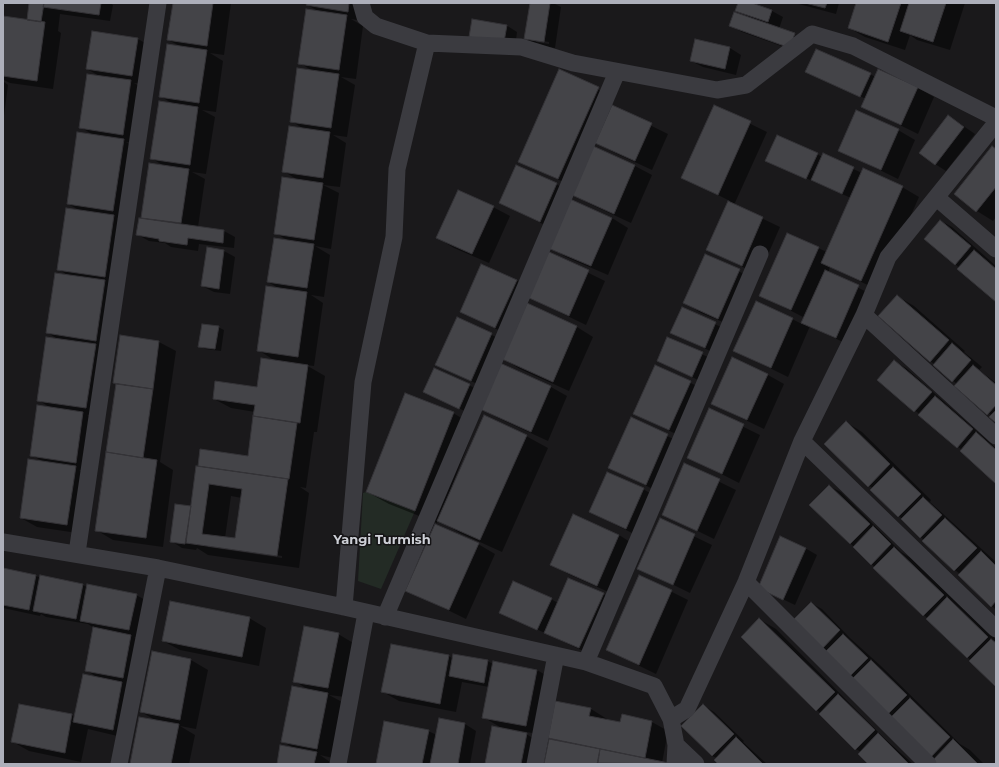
<!DOCTYPE html>
<html>
<head>
<meta charset="utf-8">
<style>
  body { margin:0 }
  #map { position:relative; width:999px; height:767px; overflow:hidden; background:#1a191b; font-family:Montserrat,sans-serif }
  canvas { display:block }
  .frame { position:absolute; inset:0; border:4px solid #adafba; pointer-events:none }
</style>
</head>
<body>
<div id="map">
<canvas width="999" height="767"></canvas>
<div class="frame"></div>
</div>
<script>
const g = document.querySelector('canvas').getContext('2d');
g.lineJoin = 'round';
function paint(path, color) {
  g.fillStyle = color;
  g.fill(path, 'evenodd');
}
function poly(rows) {
  const path = new Path2D();
  for (const r of rows) {
    path.moveTo(r[0], r[1]);
    for (let i = 2; i < r.length; i += 2) path.lineTo(r[i], r[i + 1]);
  }
  return path;
}
function strokePath(path, color, width, dash) {
  g.strokeStyle = color;
  g.lineWidth = width;
  g.lineCap = dash ? 'butt' : 'round';
  g.setLineDash(dash || []);
  g.stroke(path);
}
function drawText(font, color, halo, rows, align = 'center') {
  g.font = font + ' Montserrat,sans-serif';
  g.lineWidth = 3;
  g.setLineDash([]);
  g.textBaseline = 'middle';
  g.strokeStyle = halo;
  g.fillStyle = color;
  for (const [text, x, y, turn = 0] of rows) {
    g.save();
    g.translate(x, y);
    g.rotate((+turn || 0) * Math.PI / 180);
    g.textAlign = isNaN(turn) ? turn : align;
    if (halo) g.strokeText(text, 0, 0);
    g.fillText(text, 0, 0);
    g.restore();
  }
}
const green = poly([
  [366,492,415,511,381,589,358,581,363,493]
]);
const shadow = poly([
  [30,3,110,3,113,5,110,21,60,14,58,31,61,33,53,89,10,83,4,80,4,82,8,85,3,123,3,17,28,21],
  [174,3,231,3,224,55,210,53,223,61,216,112,202,110,215,117,206,174,192,172,205,179,198,227,224,231,235,237,234,248,199,244,198,251,171,247,165,243,149,241,138,235,147,220,142,217,164,166,151,158,173,104,160,96,182,47,168,40],
  [308,3,367,3,364,21,351,19,363,26,356,79,341,77,355,85,347,137,333,135,346,143,340,187,323,185,339,193,331,249,315,246,330,255,324,297,311,295,323,303,314,366,306,365,325,376,317,432,314,432,306,488,300,487,309,493,299,568,208,555,197,548,196,550,182,548,171,541,192,507,203,468,199,466,249,457,255,412,231,408,214,399,258,388,277,362,258,350,280,289,268,282,289,241,275,233,298,180,283,171,304,129,291,121,314,72,300,63,320,12,307,5],
  [231,496,242,498,236,540,225,538],
  [208,545,282,556,282,558,208,547],
  [531,3,553,3,561,7,555,48,537,45,526,39],
  [536,40,549,42,549,44,536,42],
  [739,3,755,3,754,5,772,11,783,17,779,29,805,41,801,53,742,32,731,26,749,17,736,10],
  [795,3,839,3,836,14],
  [857,3,965,3,950,50,917,40,910,35,905,50,865,37,849,28],
  [473,21,506,25,517,32,515,48],
  [138,39,154,48,149,85,134,83,148,91,140,144,126,142,140,150,130,220,117,218,130,226,103,417,87,415,100,422,93,471,79,470,92,477,84,534,37,527,21,518,44,462,31,455,51,408,38,400,59,340,48,333,69,276,58,269,81,211,68,204,95,136,80,127,101,77,87,69],
  [696,41,730,48,741,55,736,75,703,67,691,61],
  [816,50,876,77,918,88,934,97,918,134,863,107,866,99,807,72],
  [560,71,615,98,611,106,668,134,652,170,613,152,595,142,593,147,635,166,652,175,631,223,590,204,572,194,570,200,612,218,628,228,608,275,566,257,550,247,557,231,500,203,556,184,573,194,576,188,519,161],
  [714,106,767,132,734,205,780,227,759,275,708,250,730,201,682,177],
  [949,116,975,134,946,171,935,164],
  [898,130,915,140,898,179,839,150],
  [996,150,996,217,993,221,977,211],
  [817,154,822,157,823,155,862,173,902,187,919,197,878,290,830,267,828,273,875,296,853,347,810,326,788,377,735,351,792,319,802,324,805,318,760,295,818,248,827,252,851,198,767,161],
  [493,207,510,216,489,263,454,248,438,238],
  [941,221,952,227,996,266,996,301,955,264],
  [224,251,235,257,230,294,214,292,202,286],
  [548,253,605,281,586,325,530,298,527,304,577,327,593,337,569,391,520,369,502,358,499,364,551,387,567,396,548,441,498,418,481,408,489,390,437,364,457,318,510,344,513,337,461,312,516,280,531,289],
  [706,255,756,280,735,327,701,313,685,303],
  [897,296,914,306,965,351,964,352,982,367,979,370,996,383,996,422,992,416,957,384,879,316],
  [682,308,727,330,716,354,672,332],
  [218,327,224,330,221,351,205,349,200,346],
  [121,336,159,342,176,351,160,462,173,470,163,547,113,540,96,530,116,384,114,383],
  [668,338,714,360,704,383,658,360],
  [895,362,906,368,996,448,996,483,962,450,879,380],
  [656,366,707,391,686,439,635,414],
  [435,369,481,391,471,414,424,392],
  [768,375,784,384,764,429,712,404],
  [709,410,760,435,739,483,688,457],
  [453,413,475,426,452,486,453,486,526,436,548,448,502,552,460,533,438,520,437,523,389,504,367,492],
  [631,419,684,444,663,494,610,468],
  [846,422,862,432,931,500,930,502,996,562,996,611,995,609,960,574,955,570,872,490,873,488,869,486],
  [685,465,736,490,714,539,663,514],
  [829,486,841,492,901,552,911,558,996,639,996,685,850,543],
  [643,489,660,499,642,538,590,512],
  [573,515,619,535,635,545,613,594,568,574,551,564],
  [660,520,712,545,690,593,639,568],
  [478,544,495,554,466,619,407,590],
  [805,548,817,555,795,605,759,588],
  [3,569,36,576,41,578,83,585,88,588,136,595,153,604,146,639,134,637,148,645,139,687,126,685,138,692,130,739,88,729,81,762,29,751,13,742,72,715,75,718,98,678,86,670,94,628,88,624,46,617,41,614,40,616,3,608],
  [640,576,688,600,656,674,607,650],
  [603,594,620,604,596,657,500,612,551,599,558,603],
  [811,603,822,609,850,638,882,667,960,744,970,750,984,764,936,764,822,649],
  [249,618,266,628,259,666,180,650,163,641],
  [759,619,776,629,884,738,913,764,870,764,861,752,856,749,817,710],
  [338,634,355,644,345,697,329,695,344,703,333,758,320,755,333,764,278,764,295,749,282,741,309,690,294,681],
  [392,645,449,656,453,659,454,655,488,661,494,665,494,662,537,670,554,680,543,735,500,727,483,717,489,687,462,682,456,712,399,701,383,692],
  [153,652,191,660,208,670,196,729,180,726,195,735,189,764,131,764,157,721,141,712],
  [556,702,591,709,607,719,607,720,621,723,652,722,668,731,662,763,668,764,544,764],
  [703,705,714,712,744,741,743,742,767,764,720,764,717,758,712,756],
  [440,719,465,724,476,731,470,764,377,764,428,731,437,735],
  [526,734,543,744,539,764,486,764]
]);
const building = poly([
  [29,3,44,3,41,22,27,20,29,3],
  [44,3,101,3,99,15,43,7,44,3],
  [173,3,213,3,207,46,167,40,173,3],
  [307,3,349,3,348,12,306,5,307,3],
  [530,3,550,3,544,42,524,39,530,3],
  [738,3,752,3,772,10,768,22,735,11,738,3],
  [805,3,827,3,825,8,805,3],
  [856,3,901,3,888,42,848,28,856,3],
  [909,3,946,3,933,42,900,31,909,3],
  [306,9,347,15,339,70,298,64,306,9],
  [734,12,795,33,790,48,729,26,734,12],
  [3,16,45,22,37,81,3,76,3,16],
  [472,19,507,25,504,42,469,37,472,19],
  [92,31,138,38,132,76,86,69,92,31],
  [695,39,730,47,725,69,690,61,695,39],
  [167,44,207,50,199,103,159,97,167,44],
  [816,49,871,73,860,97,805,72,816,49],
  [297,68,339,74,331,128,290,122,297,68],
  [559,69,599,87,558,179,518,162,559,69],
  [878,69,918,87,901,125,861,107,878,69],
  [87,74,131,80,123,135,79,128,87,74],
  [159,101,198,107,190,165,150,159,159,101],
  [612,105,652,123,635,161,595,143,612,105],
  [714,105,751,121,718,195,681,178,714,105],
  [856,110,899,129,881,170,838,151,856,110],
  [948,115,964,127,935,165,919,153,948,115],
  [289,126,330,132,323,178,282,172,289,126],
  [77,132,124,139,113,211,67,204,77,132],
  [777,135,818,153,806,179,765,161,777,135],
  [593,146,635,165,614,214,572,195,593,146],
  [992,146,996,149,996,187,976,212,954,194,992,146],
  [823,153,854,167,842,194,811,180,823,153],
  [149,163,189,169,181,223,141,218,149,163],
  [516,165,557,183,540,222,499,203,516,165],
  [863,168,903,186,861,281,821,263,863,168],
  [282,177,323,183,314,240,274,234,282,177],
  [458,190,494,206,472,254,436,238,458,190],
  [570,199,612,218,591,266,548,248,570,199],
  [728,201,763,217,742,266,706,250,728,201],
  [66,208,114,215,105,277,57,270,66,208],
  [139,218,224,230,223,243,188,238,187,245,159,241,159,239,136,235,139,218],
  [940,220,971,246,955,265,924,239,940,220],
  [787,233,819,247,791,310,759,296,787,233],
  [274,238,314,244,307,288,267,282,274,238],
  [207,247,224,250,219,289,201,286,207,247],
  [974,250,996,269,996,302,957,269,974,250],
  [547,251,589,270,569,316,527,297,547,251],
  [705,254,740,269,718,319,683,303,705,254],
  [481,264,517,280,495,328,460,312,481,264],
  [825,270,859,285,836,338,801,323,825,270],
  [55,273,105,280,96,341,46,333,55,273],
  [266,286,307,292,298,357,257,351,266,286],
  [897,295,949,340,930,362,878,316,897,295],
  [756,301,793,318,771,368,733,351,756,301],
  [527,303,577,326,553,382,502,359,527,303],
  [682,307,716,322,705,348,670,333,682,307],
  [457,317,492,333,471,381,435,365,457,317],
  [202,324,219,326,215,349,198,347,202,324],
  [120,335,159,341,153,389,113,383,120,335],
  [46,337,96,344,86,408,37,401,46,337],
  [667,337,703,352,692,377,657,361,667,337],
  [952,343,971,360,952,382,933,365,952,343],
  [732,357,768,374,747,420,711,404,732,357],
  [261,358,308,365,300,423,253,416,255,405,213,399,215,381,257,387,261,358],
  [894,360,932,392,914,412,877,380,894,360],
  [500,363,551,386,531,432,480,409,500,363],
  [655,365,691,381,669,430,633,414,655,365],
  [973,365,996,385,996,405,987,415,954,386,973,365],
  [434,368,470,384,459,409,423,392,434,368],
  [116,384,153,389,143,458,106,452,116,384],
  [405,393,454,412,415,511,366,492,405,393],
  [935,396,973,429,957,448,918,415,935,396],
  [37,405,83,412,76,463,30,456,37,405],
  [709,408,744,424,722,474,687,458,709,408],
  [996,410,996,423,989,417,996,410],
  [484,415,527,435,480,540,437,521,484,415],
  [253,416,297,423,289,479,198,466,200,449,248,456,253,416],
  [631,417,668,434,646,485,608,468,631,417],
  [846,421,890,464,868,487,824,444,846,421],
  [976,432,996,450,996,484,960,451,976,432],
  [106,452,157,460,146,538,95,531,106,452],
  [28,459,76,466,67,525,20,518,28,459],
  [684,463,720,479,697,531,662,515,684,463],
  [196,466,288,479,277,556,186,543,196,466],
  [209,484,242,489,235,538,202,534,209,484],
  [893,467,921,494,898,517,870,490,893,467],
  [607,472,644,488,626,529,589,512,607,472],
  [829,485,870,524,850,544,809,505,829,485],
  [923,497,942,515,920,538,901,519,923,497],
  [175,504,191,506,185,544,170,542,175,504],
  [573,514,619,535,597,586,550,565,573,514],
  [660,518,695,534,673,585,637,569,660,518],
  [945,518,977,548,954,571,922,541,945,518],
  [435,524,479,543,449,610,405,591,435,524],
  [873,526,891,544,871,565,853,547,873,526],
  [780,536,806,548,783,600,758,588,780,536],
  [894,547,944,595,923,616,873,568,894,547],
  [981,551,996,566,996,601,991,607,958,575,981,551],
  [3,568,36,575,29,610,3,605,3,568],
  [40,575,83,584,76,619,33,611,40,575],
  [639,575,672,590,639,665,606,650,639,575],
  [568,578,604,593,579,648,544,633,568,578],
  [513,581,552,598,537,630,499,613,513,581],
  [87,584,137,594,129,630,80,621,87,584],
  [947,597,988,637,967,658,926,619,947,597],
  [170,601,250,617,242,657,162,641,170,601],
  [811,602,840,630,821,650,792,621,811,602],
  [759,618,835,692,816,711,741,637,759,618],
  [304,626,339,633,328,688,293,682,304,626],
  [93,627,131,635,123,678,85,671,93,627],
  [843,634,868,658,849,677,824,653,843,634],
  [991,639,996,643,996,687,969,661,991,639],
  [391,644,449,655,440,704,381,692,391,644],
  [152,651,191,659,180,720,140,712,152,651],
  [453,654,488,660,484,683,449,676,453,654],
  [871,660,907,695,886,716,851,680,871,660],
  [493,661,537,670,526,726,482,718,493,661],
  [83,674,122,682,113,730,73,722,83,674],
  [292,686,328,693,317,749,281,742,292,686],
  [838,694,875,730,855,750,819,714,838,694],
  [910,698,950,737,929,759,889,719,910,698],
  [555,701,591,708,589,716,620,722,622,714,652,721,645,758,548,738,555,701],
  [19,704,72,714,65,753,11,742,19,704],
  [703,704,734,734,712,756,681,726,703,704],
  [139,717,179,724,171,764,130,764,139,717],
  [439,718,465,723,458,764,430,764,439,718],
  [384,721,429,730,422,764,376,764,384,721],
  [492,726,527,733,521,764,485,764,492,726],
  [878,733,909,764,868,764,858,754,878,733],
  [736,737,763,764,718,764,714,760,736,737],
  [549,739,600,749,597,764,544,764,549,739],
  [953,739,978,764,935,764,932,761,953,739],
  [280,745,317,752,314,764,277,764,280,745],
  [600,749,669,763,669,764,598,763,600,749]
]);
const street = poly([
  [361,3,365,17,376,26,427,43,521,47,573,63,717,90,746,85,812,34,853,46,996,118],
  [937,198,996,249],
  [864,315,996,436],
  [802,441,996,629],
  [3,542,158,568,344,607,586,662,654,686,671,719],
  [77,553,158,3],
  [746,582,928,764],
  [344,607,363,382,394,237,397,169,427,43],
  [385,617,617,72],
  [586,662,760,254],
  [676,745,696,764],
  [119,764,158,568],
  [338,764,366,613],
  [535,764,556,655],
  [675,764,676,745,671,719,687,709,746,582,802,441,864,315,888,257,996,123]
]);
const quarterNames = [
  ["Yangi Turmish",382,540]
];
paint(green, '#232b25');
paint(shadow, '#0007');
paint(building, '#444448');
strokePath(building, '#343337', 1);
strokePath(street, '#3b3b40', 17);
drawText('bold 13px', '#cdcfd6', '#151416', quarterNames);
</script>
</body>
</html>
